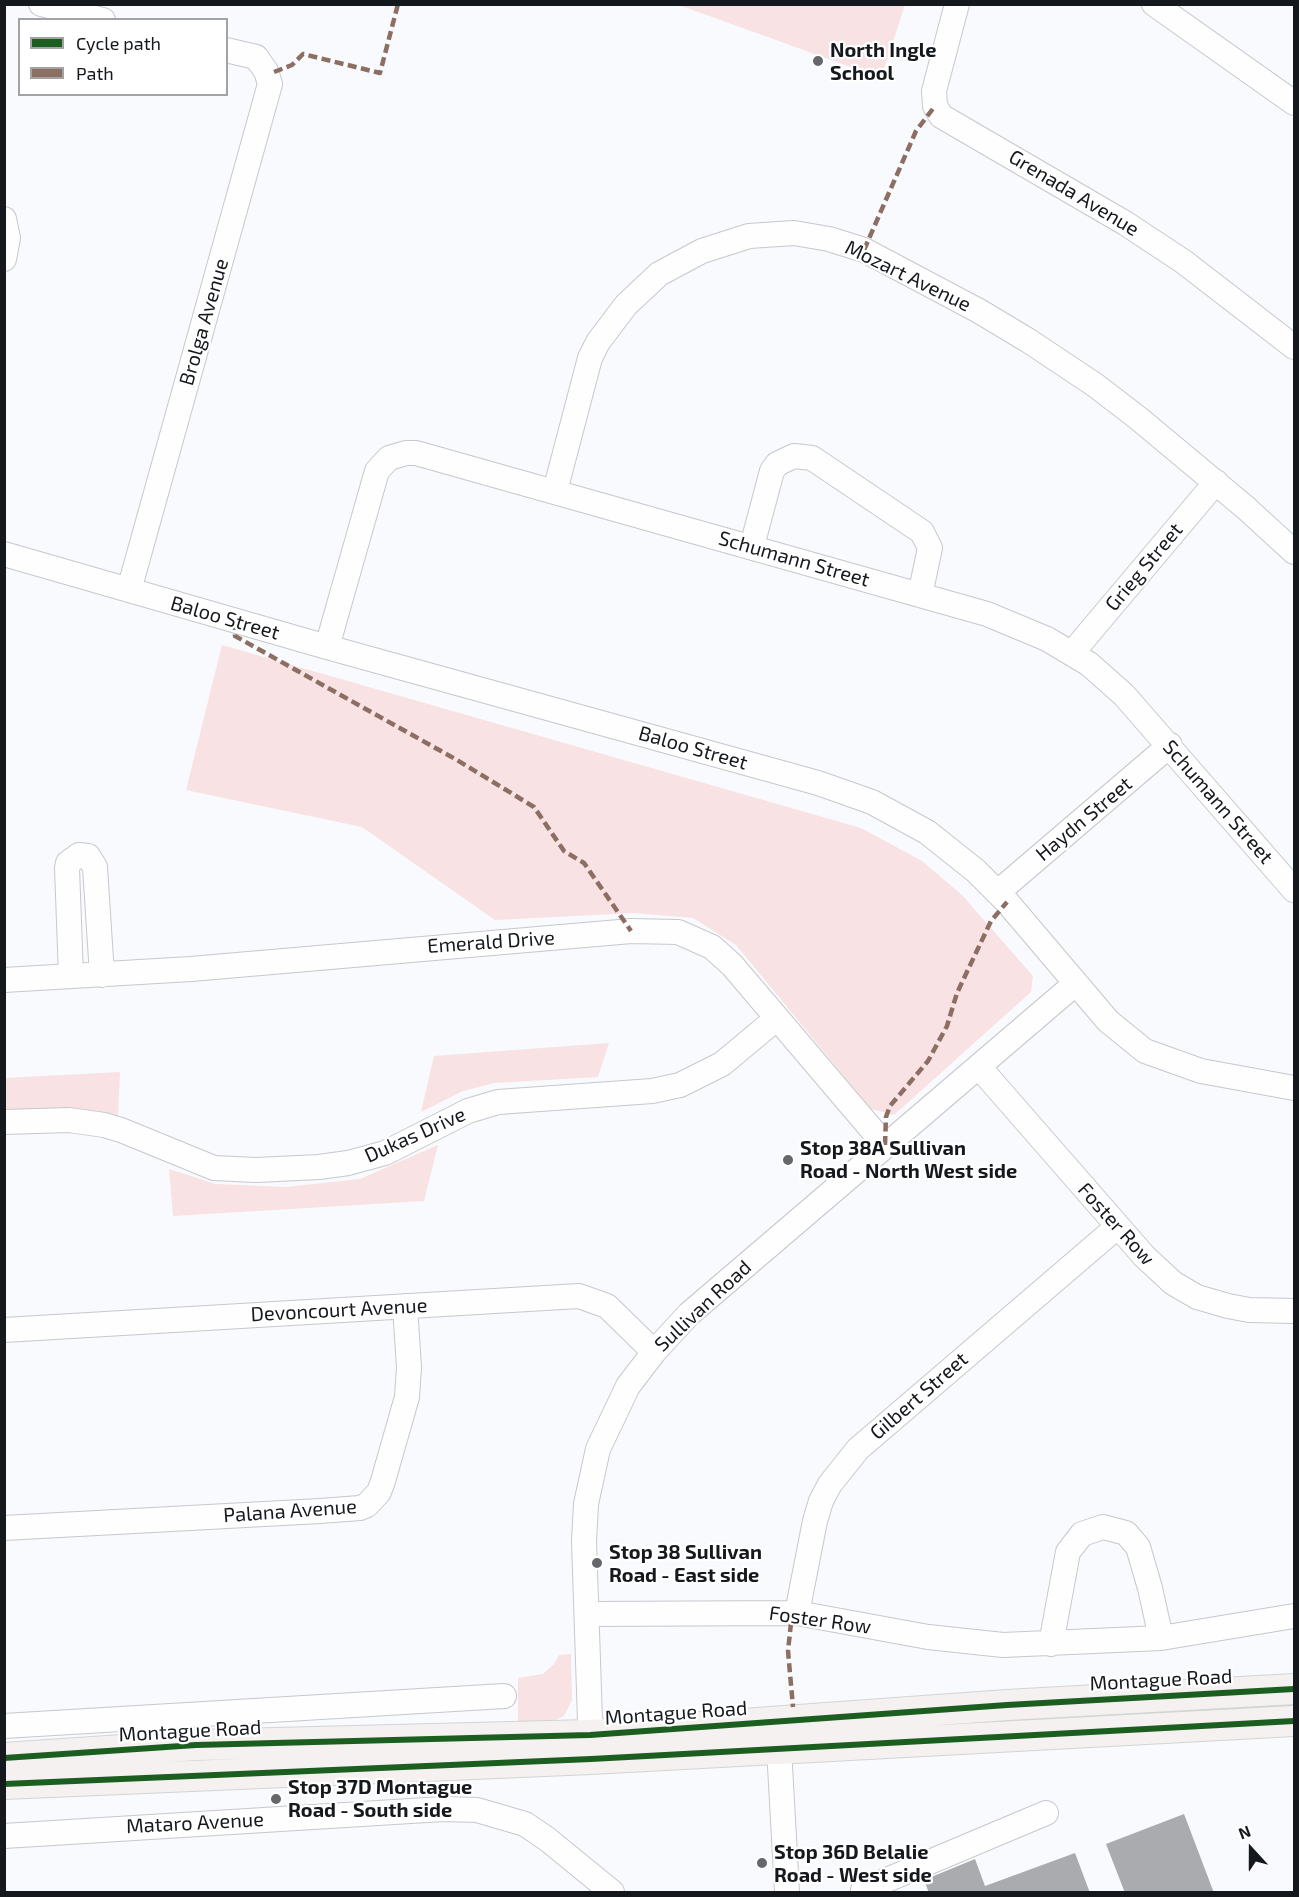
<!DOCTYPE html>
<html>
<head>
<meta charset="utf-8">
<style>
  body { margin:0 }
  #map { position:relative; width:1299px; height:1897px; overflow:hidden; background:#f8fafd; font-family:"Exo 2",sans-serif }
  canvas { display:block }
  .frame { position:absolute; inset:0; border:6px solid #15181c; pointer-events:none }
  .legend { position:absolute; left:18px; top:18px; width:210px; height:78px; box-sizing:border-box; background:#fff; border:2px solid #a1a3a4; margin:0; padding:8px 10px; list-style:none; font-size:18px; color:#15181c }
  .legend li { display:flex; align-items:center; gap:12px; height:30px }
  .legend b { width:30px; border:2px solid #a1a3a4 }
  .north { position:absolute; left:1221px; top:1819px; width:60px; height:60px; -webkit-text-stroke:4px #fff; paint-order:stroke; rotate:339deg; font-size:16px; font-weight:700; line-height:24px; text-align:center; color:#15181c }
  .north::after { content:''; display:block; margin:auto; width:21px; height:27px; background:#15181c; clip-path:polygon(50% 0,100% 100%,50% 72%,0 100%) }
</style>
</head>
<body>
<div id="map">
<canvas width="1299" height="1897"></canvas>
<div class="frame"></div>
<ul class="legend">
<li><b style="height:8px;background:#1b5e20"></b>Cycle path</li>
<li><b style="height:8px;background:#8d6e63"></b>Path</li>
</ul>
<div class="north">N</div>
</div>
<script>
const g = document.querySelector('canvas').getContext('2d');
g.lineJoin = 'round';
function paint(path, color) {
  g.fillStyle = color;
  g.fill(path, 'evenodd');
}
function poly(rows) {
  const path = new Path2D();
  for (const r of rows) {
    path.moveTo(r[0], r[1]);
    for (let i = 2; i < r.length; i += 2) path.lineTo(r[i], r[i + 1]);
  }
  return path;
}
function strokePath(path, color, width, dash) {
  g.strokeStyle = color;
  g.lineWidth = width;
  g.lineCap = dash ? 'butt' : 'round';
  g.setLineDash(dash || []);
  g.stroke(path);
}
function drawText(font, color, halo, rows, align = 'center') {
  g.font = font + ' "Exo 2",sans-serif';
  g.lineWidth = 4.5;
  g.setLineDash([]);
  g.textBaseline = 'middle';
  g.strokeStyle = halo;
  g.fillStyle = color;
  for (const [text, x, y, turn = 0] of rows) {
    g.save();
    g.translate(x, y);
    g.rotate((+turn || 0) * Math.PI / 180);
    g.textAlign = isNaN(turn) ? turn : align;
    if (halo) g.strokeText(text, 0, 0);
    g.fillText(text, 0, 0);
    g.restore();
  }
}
const green = poly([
  [679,5,905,5,881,78],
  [222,645,861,828,922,861,962,895,1033,976,1031,992,894,1115,871,1109,736,945,693,918,634,913,495,920,362,827,186,790],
  [609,1043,598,1077,494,1083,463,1091,421,1112,434,1056],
  [120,1072,118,1118,5,1112,5,1078],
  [438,1145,424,1201,173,1216,169,1169,216,1184,286,1187,360,1179],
  [571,1654,572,1700,564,1716,549,1723,518,1723,518,1678,543,1674,554,1664,559,1655]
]);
const building = poly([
  [1184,1814,1214,1893,1125,1893,1106,1844],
  [1075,1853,1090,1893,929,1893,924,1880,975,1859,985,1886]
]);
const minor = poly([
  [41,4,103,20],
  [957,4,934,91,935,106,941,116,1125,223,1184,262,1294,347],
  [1154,4,1294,103],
  [4,219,8,238,4,259],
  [555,491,590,358,598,342,626,305,659,274,702,251,749,236,794,233,829,239,864,250,979,311,1029,341,1095,385,1138,418,1246,508,1294,552],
  [752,546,772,471,777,464,794,456,812,458,922,532,930,548,920,595],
  [4,554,327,647,818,783,872,802,927,832,976,871,1007,902,1108,1021,1145,1051,1201,1071,1294,1088],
  [129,590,270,84,266,71,256,57,226,50],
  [327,647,377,471,389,458,406,453,416,453,987,614,1047,639,1089,664,1124,695,1294,890],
  [1072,653,1216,482],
  [998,892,1170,745],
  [71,976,67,868,68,863,79,855,88,856,95,867,102,975],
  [4,980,191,969,631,931,678,932,712,947,732,965,885,1145],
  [979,1067,1144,1256,1173,1283,1197,1297,1228,1306,1249,1310,1294,1311],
  [4,1122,69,1120,104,1125,121,1130,214,1168,256,1170,319,1167,348,1163,385,1153,468,1111,498,1102,652,1091,680,1085,722,1064,776,1019],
  [4,1330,579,1296,607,1306,654,1352],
  [4,1528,320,1511,360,1508,367,1505,379,1492,383,1481,407,1397,409,1367,405,1306],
  [797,1613,815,1521,821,1501,830,1484,858,1449,1117,1227],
  [587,1614,797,1613,928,1637,1003,1645,1161,1638,1294,1616],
  [1051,1644,1068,1552,1082,1534,1103,1527,1126,1533,1138,1547,1150,1588,1161,1638],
  [4,1726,504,1696],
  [778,1730,787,1892],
  [591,1751,584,1541,586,1504,598,1449,628,1386,654,1352,689,1314,1075,984],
  [4,1836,443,1809,477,1810,525,1824,547,1839,612,1892],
  [864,1892,863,1890,1046,1813]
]);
const major = poly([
  [4,1758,196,1745,590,1735,1007,1705,1294,1689],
  [4,1784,591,1759,1294,1721]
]);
const quiet = poly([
  [274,72,292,65,303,54,380,73,398,4],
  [864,250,916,131,935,106],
  [235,621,235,636,457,760,534,807,564,851,584,863,631,931],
  [885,1145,886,1117,890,1106,928,1061,947,1026,957,993,991,921,1007,902],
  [791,1623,788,1651,793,1707]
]);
const cycleway = poly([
  [4,1758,196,1745,590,1735,1007,1705,1294,1689],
  [4,1784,591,1759,1294,1721]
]);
const markers = [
  [818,61,6,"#64676b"],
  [788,1160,6,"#64676b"],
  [597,1563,6,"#64676b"],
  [276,1799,6,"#64676b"],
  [762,1863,6,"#64676b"]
];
const poiNames = [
  ["North Ingle",830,50],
  ["School",830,73],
  ["Stop 38A Sullivan",800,1148],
  ["Road - North West side",800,1171],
  ["Stop 38 Sullivan",609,1552],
  ["Road - East side",609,1575],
  ["Stop 37D Montague",288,1787],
  ["Road - South side",288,1810],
  ["Stop 36D Belalie",774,1852],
  ["Road - West side",774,1875]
];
const streetNames = [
  ["Grenada Avenue",1074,193,31],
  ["Mozart Avenue",908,276,26],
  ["Brolga Avenue",204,322,-74],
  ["Schumann Street",794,559,16],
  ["Grieg Street",1144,567,-50],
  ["Baloo Street",225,618,16],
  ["Baloo Street",693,748,16],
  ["Schumann Street",1218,802,49],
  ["Haydn Street",1084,819,-40],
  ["Emerald Drive",491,942,-4],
  ["Dukas Drive",415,1135,-24],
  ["Foster Row",1116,1224,48],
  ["Sullivan Road",703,1306,-43],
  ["Devoncourt Avenue",339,1310,-3],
  ["Gilbert Street",919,1396,-41],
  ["Palana Avenue",290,1511,-4],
  ["Foster Row",820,1620,8],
  ["Montague Road",1161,1680,-3],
  ["Montague Road",676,1713,-4],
  ["Montague Road",190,1731,-3],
  ["Mataro Avenue",195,1823,-3]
];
paint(green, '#f8e2e3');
paint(building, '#a9abae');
strokePath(minor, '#c6c8cc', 26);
strokePath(major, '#d2d4d5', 32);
strokePath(minor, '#fefeff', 24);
strokePath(major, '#f6f1f1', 30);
strokePath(quiet, '#8d6e63', 4.5, [9, 4.5]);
strokePath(cycleway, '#1b5e20', 6);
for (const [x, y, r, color] of markers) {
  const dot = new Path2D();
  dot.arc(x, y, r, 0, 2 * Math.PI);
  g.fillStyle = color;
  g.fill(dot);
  strokePath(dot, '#fff', 2);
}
drawText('bold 20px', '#15181c', '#fff', poiNames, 'left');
drawText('20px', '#15181c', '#fff', streetNames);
</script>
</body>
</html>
